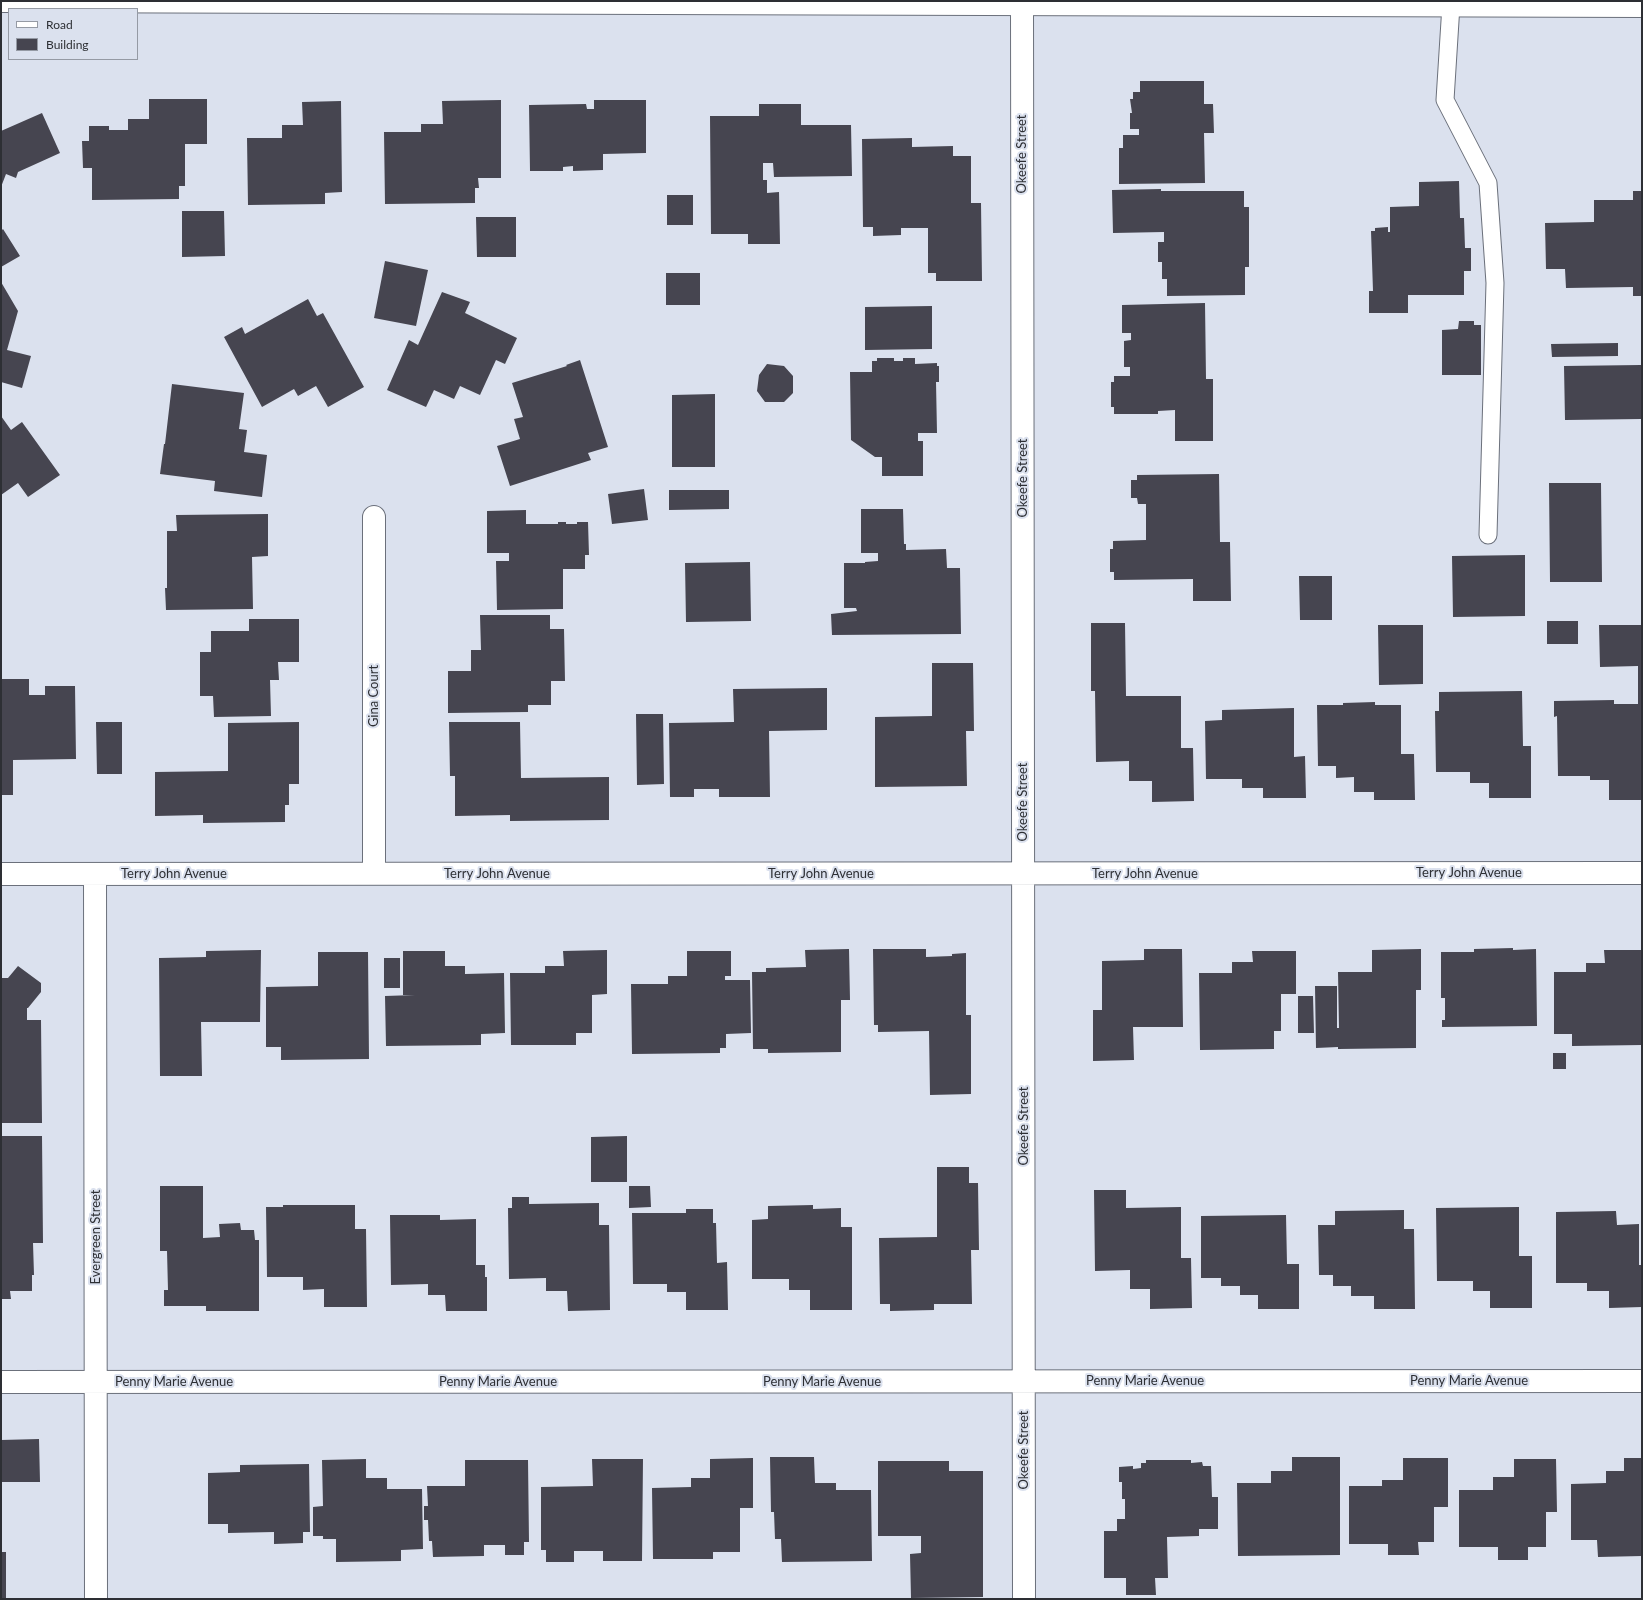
<!DOCTYPE html>
<html>
<head>
<meta charset="utf-8">
<style>
  body { margin:0 }
  #map { position:relative; width:1643px; height:1600px; overflow:hidden; background:#dbe1ee; font-family:Lato,sans-serif }
  canvas { display:block }
  .frame { position:absolute; inset:0; border:2px solid #2d2f34; pointer-events:none }
  .legend { position:absolute; left:8px; top:8px; width:130px; height:52px; box-sizing:border-box; background:#dbe1ee; border:1px solid #959aa4; margin:0; padding:5px 7px; list-style:none; font-size:12px; color:#2d2f34 }
  .legend li { display:flex; align-items:center; gap:8px; height:20px }
  .legend b { width:20px; border:1px solid #959aa4 }
</style>
</head>
<body>
<div id="map">
<canvas width="1643" height="1600"></canvas>
<div class="frame"></div>
<ul class="legend">
<li><b style="height:5px;background:#fff"></b>Road</li>
<li><b style="height:11px;background:#464550"></b>Building</li>
</ul>
</div>
<script>
const g = document.querySelector('canvas').getContext('2d');
g.lineJoin = 'round';
function paint(path, color) {
  g.fillStyle = color;
  g.fill(path, 'evenodd');
}
function poly(rows) {
  const path = new Path2D();
  for (const r of rows) {
    path.moveTo(r[0], r[1]);
    for (let i = 2; i < r.length; i += 2) path.lineTo(r[i], r[i + 1]);
  }
  return path;
}
function strokePath(path, color, width, dash) {
  g.strokeStyle = color;
  g.lineWidth = width;
  g.lineCap = dash ? 'butt' : 'round';
  g.setLineDash(dash || []);
  g.stroke(path);
}
function drawText(font, color, halo, rows, align = 'center') {
  g.font = font + ' Lato,sans-serif';
  g.lineWidth = 4;
  g.setLineDash([]);
  g.textBaseline = 'middle';
  g.strokeStyle = halo;
  g.fillStyle = color;
  for (const [text, x, y, turn = 0] of rows) {
    g.save();
    g.translate(x, y);
    g.rotate((+turn || 0) * Math.PI / 180);
    g.textAlign = isNaN(turn) ? turn : align;
    if (halo) g.strokeText(text, 0, 0);
    g.fillText(text, 0, 0);
    g.restore();
  }
}
const building = poly([
  [1140,81,1204,81,1204,104,1213,104,1214,133,1204,133,1205,183,1119,184,1119,148,1123,148,1123,135,1139,135,1139,129,1130,129,1130,113,1132,113,1130,99,1133,99,1133,92,1140,92],
  [149,99,207,99,207,144,185,144,185,186,179,186,179,199,92,200,92,168,83,168,82,141,89,141,89,126,109,126,109,130,128,130,128,119,149,119],
  [501,100,501,178,478,178,479,188,475,188,475,203,385,204,384,132,421,132,421,124,443,124,442,101],
  [594,100,646,100,646,153,603,154,603,170,573,171,573,166,563,167,563,171,530,171,529,105,586,104,587,109,594,109],
  [341,101,342,192,325,193,325,204,248,205,247,138,282,138,282,125,303,125,302,102],
  [759,104,801,104,801,125,851,125,852,176,774,177,773,163,763,163,763,180,767,180,767,193,779,192,780,244,748,244,748,234,711,234,710,116,759,116],
  [42,113,60,153,18,172,16,178,6,174,1,187,1,131],
  [912,138,912,147,953,146,953,156,971,156,971,203,981,203,982,281,936,281,936,273,928,273,928,228,901,228,901,235,873,236,873,227,863,227,862,139],
  [1459,181,1460,218,1464,218,1465,248,1471,248,1471,271,1464,271,1464,295,1408,295,1408,313,1369,313,1369,291,1373,291,1371,231,1375,231,1375,228,1388,227,1388,232,1390,232,1390,207,1419,206,1419,182],
  [1161,189,1161,191,1244,191,1244,207,1249,207,1249,267,1245,267,1245,295,1167,296,1167,279,1162,279,1162,262,1158,262,1158,242,1164,242,1164,232,1113,233,1112,190],
  [1633,191,1642,191,1642,296,1633,296,1633,287,1566,288,1565,269,1546,269,1545,223,1594,222,1594,200,1633,200],
  [667,195,693,195,693,225,667,225],
  [182,211,224,211,225,256,182,257],
  [476,217,516,217,516,257,477,257],
  [3,229,20,256,1,267,1,231],
  [385,261,428,270,416,326,374,318],
  [666,273,700,273,700,305,666,305],
  [1,282,18,311,7,350,31,356,22,388,1,382],
  [442,292,470,302,465,313,517,338,505,364,496,360,480,395,460,386,454,399,434,390,426,407,387,390,409,340,418,345],
  [308,299,317,316,323,313,364,387,328,407,316,386,298,396,294,389,262,407,224,337,242,327,245,334],
  [1205,303,1206,379,1213,379,1213,441,1175,441,1175,410,1158,411,1158,414,1114,414,1114,407,1111,407,1111,382,1114,382,1114,376,1130,376,1130,367,1124,367,1124,341,1131,340,1131,333,1122,333,1122,305],
  [932,306,932,349,865,350,865,307],
  [1459,321,1474,321,1474,325,1481,325,1481,375,1442,375,1442,330,1458,329],
  [1618,343,1618,356,1552,357,1551,344],
  [877,358,894,358,894,361,903,361,903,358,915,358,915,364,937,363,937,366,939,366,939,382,936,382,937,433,918,433,918,441,923,441,923,476,882,476,882,457,875,457,851,440,850,372,872,372,872,361,877,361],
  [580,360,608,447,588,453,591,460,510,486,497,446,520,439,514,419,523,417,512,383,567,366,566,365],
  [767,364,784,366,793,376,793,393,784,402,765,402,757,391,759,375],
  [1641,365,1641,419,1565,420,1564,366],
  [172,384,244,393,239,429,247,430,244,452,267,455,262,497,214,491,215,481,160,474,164,444,165,444],
  [715,394,715,467,672,467,672,395],
  [1,416,11,430,22,422,60,475,28,497,18,483,1,495],
  [1219,474,1220,542,1230,542,1231,601,1193,601,1193,579,1114,580,1114,572,1110,572,1110,549,1113,549,1113,541,1146,540,1146,504,1138,504,1137,498,1131,498,1131,480,1137,480,1137,475],
  [1549,483,1601,483,1602,582,1550,582],
  [644,489,648,520,612,524,608,494],
  [669,490,729,490,729,509,669,510],
  [861,509,903,509,904,544,906,544,906,550,946,549,947,568,960,568,961,634,832,635,831,614,857,611,856,608,844,608,844,563,865,563,865,562,878,561,878,553,861,553],
  [526,510,526,524,558,524,558,522,566,522,566,524,577,524,577,522,588,522,589,555,585,555,585,569,563,569,563,609,497,610,496,561,509,561,509,553,487,553,487,511],
  [268,514,268,556,252,557,253,609,166,610,165,588,167,588,167,531,177,531,176,515],
  [1525,555,1525,616,1453,617,1452,556],
  [750,562,751,621,686,622,685,563],
  [1299,576,1332,576,1332,620,1300,620],
  [480,615,550,615,550,629,564,629,565,681,551,681,551,705,528,705,528,712,448,713,448,671,471,671,471,650,481,650],
  [249,619,299,619,299,662,278,662,279,680,270,680,271,716,214,717,213,696,200,696,200,652,211,652,211,631,249,631],
  [1547,621,1578,621,1578,644,1547,644],
  [1091,623,1125,623,1126,696,1181,696,1181,748,1193,748,1194,801,1152,802,1152,781,1129,781,1129,761,1096,762,1095,691,1091,691],
  [1378,625,1423,625,1423,684,1379,685],
  [1599,625,1642,625,1642,800,1609,800,1609,780,1590,780,1590,776,1558,776,1557,716,1554,717,1554,701,1614,700,1614,704,1638,704,1638,666,1600,667],
  [932,663,973,663,974,731,966,731,967,786,875,787,875,717,932,716],
  [1,679,29,679,29,695,45,695,45,686,75,686,76,759,13,760,13,795,1,795],
  [827,688,827,730,769,731,770,797,719,797,719,789,694,789,694,797,670,797,669,723,734,722,733,689],
  [1522,691,1523,746,1531,746,1531,798,1489,798,1489,783,1470,783,1470,772,1436,772,1435,711,1439,711,1439,692],
  [1375,702,1375,705,1401,705,1401,754,1414,754,1415,800,1374,800,1374,792,1354,792,1354,777,1336,778,1336,766,1318,766,1317,705,1343,705,1343,703],
  [1294,708,1294,757,1305,756,1306,798,1263,798,1263,788,1242,788,1242,779,1206,779,1205,721,1222,720,1222,710],
  [636,714,663,714,664,784,637,785],
  [96,722,122,722,122,774,97,774],
  [299,722,299,784,289,784,289,805,285,805,285,822,203,823,203,815,155,816,155,772,228,771,228,723],
  [449,722,520,722,521,778,609,777,609,820,510,821,510,815,455,816,455,776,450,776],
  [1513,948,1513,950,1536,949,1537,1026,1442,1027,1442,1020,1445,1020,1445,998,1441,998,1441,952,1474,952,1474,949],
  [849,949,850,1000,841,1000,841,1052,768,1053,768,1049,753,1049,752,972,766,972,766,968,806,967,805,950],
  [873,949,926,949,926,957,952,956,952,954,966,953,966,1015,971,1015,971,1094,930,1095,929,1031,878,1032,878,1025,874,1025],
  [1144,949,1182,949,1183,1027,1133,1027,1134,1060,1093,1061,1093,1010,1102,1010,1102,961,1144,960],
  [1421,949,1421,990,1416,990,1416,1048,1338,1049,1338,1047,1316,1048,1315,986,1337,986,1337,1028,1339,1028,1338,972,1372,972,1372,950],
  [261,950,260,1022,201,1022,202,1076,160,1076,159,958,206,957,206,951],
  [607,950,607,994,592,995,592,1033,576,1033,576,1045,511,1045,510,973,545,973,545,966,564,966,563,951],
  [1604,950,1642,950,1642,1045,1572,1046,1572,1034,1554,1034,1554,972,1586,972,1586,963,1605,963],
  [403,951,445,951,445,966,465,966,465,974,504,973,505,1033,481,1034,481,1045,386,1046,385,996,415,995,403,995],
  [687,951,731,951,731,976,725,976,725,980,750,980,751,1033,726,1034,726,1048,720,1048,720,1053,632,1054,631,984,668,984,668,976,687,976],
  [1252,951,1296,951,1296,994,1281,994,1281,1031,1274,1031,1274,1049,1200,1050,1199,973,1232,973,1232,962,1253,962],
  [318,952,368,952,369,1059,281,1060,281,1047,266,1047,266,987,318,986],
  [384,958,400,958,400,988,384,988],
  [18,966,41,983,41,992,28,1008,27,1008,27,1020,41,1020,42,1123,1,1123,1,978,8,978],
  [1298,996,1313,996,1314,1033,1298,1033],
  [1553,1053,1566,1053,1566,1069,1553,1069],
  [1,1136,42,1136,43,1243,33,1243,34,1275,32,1275,32,1291,10,1291,11,1299,1,1299],
  [627,1136,627,1182,591,1182,591,1137],
  [937,1167,969,1167,969,1183,978,1183,979,1250,971,1250,972,1304,934,1304,934,1310,890,1311,890,1304,880,1304,879,1238,937,1237],
  [160,1186,203,1186,203,1238,220,1237,219,1224,240,1223,241,1230,254,1230,255,1240,259,1240,259,1311,206,1311,206,1306,164,1306,164,1290,168,1290,167,1251,160,1251],
  [629,1186,650,1186,651,1207,629,1208],
  [1094,1190,1126,1190,1126,1208,1181,1207,1181,1258,1191,1258,1192,1308,1150,1309,1150,1289,1130,1289,1130,1270,1095,1271],
  [512,1197,529,1197,529,1204,599,1203,599,1225,609,1225,610,1310,568,1311,567,1291,546,1291,546,1278,509,1279,508,1208,512,1208],
  [283,1205,355,1205,355,1229,366,1229,367,1307,324,1307,324,1289,303,1290,303,1277,267,1277,266,1207,283,1207],
  [813,1205,813,1209,841,1208,841,1227,852,1227,852,1310,810,1310,810,1290,789,1290,789,1279,752,1279,752,1220,768,1219,768,1206],
  [1519,1207,1519,1256,1532,1256,1532,1308,1490,1308,1490,1291,1473,1291,1473,1281,1437,1281,1436,1208],
  [686,1209,713,1209,713,1223,716,1223,717,1263,727,1262,728,1310,686,1310,686,1292,667,1292,667,1284,633,1284,632,1213,686,1213],
  [1404,1210,1404,1229,1414,1229,1415,1309,1374,1309,1374,1296,1351,1296,1351,1286,1333,1286,1333,1275,1319,1275,1318,1225,1335,1225,1335,1211],
  [1616,1211,1617,1225,1639,1224,1639,1265,1642,1265,1642,1307,1609,1308,1609,1291,1587,1291,1587,1283,1556,1283,1556,1212],
  [390,1215,440,1215,440,1220,476,1219,476,1265,485,1265,485,1277,487,1277,487,1311,446,1311,445,1295,428,1295,428,1284,391,1285],
  [1286,1215,1287,1264,1299,1264,1299,1309,1258,1309,1258,1295,1240,1295,1240,1286,1221,1286,1221,1278,1201,1278,1201,1216],
  [39,1439,40,1482,1,1482,1,1440],
  [770,1457,814,1457,815,1483,836,1483,836,1490,871,1490,872,1561,782,1562,781,1539,775,1539,774,1512,771,1512],
  [1292,1457,1340,1457,1340,1555,1238,1556,1237,1483,1271,1483,1271,1471,1292,1471],
  [753,1458,753,1508,740,1508,740,1552,713,1552,713,1559,653,1559,652,1488,691,1487,691,1478,710,1478,710,1459],
  [1403,1458,1448,1458,1448,1507,1434,1507,1434,1542,1418,1542,1419,1555,1388,1555,1388,1544,1349,1544,1349,1486,1382,1486,1382,1480,1403,1480],
  [1624,1458,1642,1458,1642,1556,1598,1557,1597,1540,1571,1540,1571,1484,1606,1483,1606,1471,1624,1471],
  [366,1459,366,1478,387,1478,387,1489,422,1489,423,1549,401,1550,401,1561,336,1562,336,1539,323,1539,323,1536,313,1536,313,1507,323,1506,322,1460],
  [592,1459,643,1459,642,1561,603,1561,603,1551,574,1551,574,1562,546,1562,546,1550,541,1550,541,1487,593,1486],
  [1514,1459,1556,1459,1557,1512,1546,1512,1546,1547,1528,1547,1528,1560,1498,1560,1498,1547,1459,1547,1459,1490,1493,1490,1493,1477,1514,1477],
  [465,1460,528,1460,529,1542,524,1542,524,1555,505,1555,505,1545,484,1545,484,1556,433,1557,432,1541,429,1541,428,1520,424,1520,424,1506,428,1506,427,1486,465,1486],
  [1146,1460,1191,1460,1191,1463,1202,1462,1203,1466,1211,1466,1212,1497,1218,1497,1218,1529,1199,1529,1199,1536,1167,1537,1168,1578,1155,1578,1156,1595,1126,1595,1126,1578,1104,1578,1104,1531,1117,1531,1117,1519,1125,1519,1125,1499,1122,1499,1122,1482,1119,1482,1119,1467,1133,1466,1133,1469,1141,1468,1141,1463,1146,1463],
  [878,1461,949,1461,949,1471,983,1471,983,1597,911,1598,910,1554,921,1553,921,1536,878,1536],
  [309,1464,310,1532,303,1532,303,1543,274,1544,274,1532,228,1533,228,1524,208,1524,208,1473,240,1472,240,1465],
  [1,1552,6,1552,6,1599,1,1599]
]);
const service = poly([
  [1451,5,1445,100,1488,183,1495,283,1488,535]
]);
const minor = poly([
  [1022,4,1024,1599],
  [374,517,374,874],
  [1,874,1642,873],
  [95,874,96,1599],
  [1,1382,1642,1381]
]);
const tertiary = poly([
  [1,1,1642,6]
]);
const streetNames = [
  ["Okeefe Street",1022,154,-90],
  ["Okeefe Street",1023,478,-90],
  ["Gina Court",374,696,-90],
  ["Okeefe Street",1023,802,-90],
  ["Terry John Avenue",1469,873],
  ["Terry John Avenue",174,874],
  ["Terry John Avenue",497,874],
  ["Terry John Avenue",821,874],
  ["Terry John Avenue",1145,874],
  ["Okeefe Street",1024,1126,-90],
  ["Evergreen Street",96,1237,-90],
  ["Penny Marie Avenue",1145,1381],
  ["Penny Marie Avenue",1469,1381],
  ["Penny Marie Avenue",174,1382],
  ["Penny Marie Avenue",498,1382],
  ["Penny Marie Avenue",822,1382],
  ["Okeefe Street",1024,1450,-90]
];
paint(building, '#464550');
strokePath(service, '#6b707b', 19);
strokePath(minor, '#6b707b', 24);
strokePath(tertiary, '#6b707b', 24);
strokePath(service, '#fff', 17);
strokePath(minor, '#fff', 22);
strokePath(tertiary, '#fff', 22);
drawText('13px', '#2d2f34', '#dbe1ee', streetNames);
</script>
</body>
</html>
